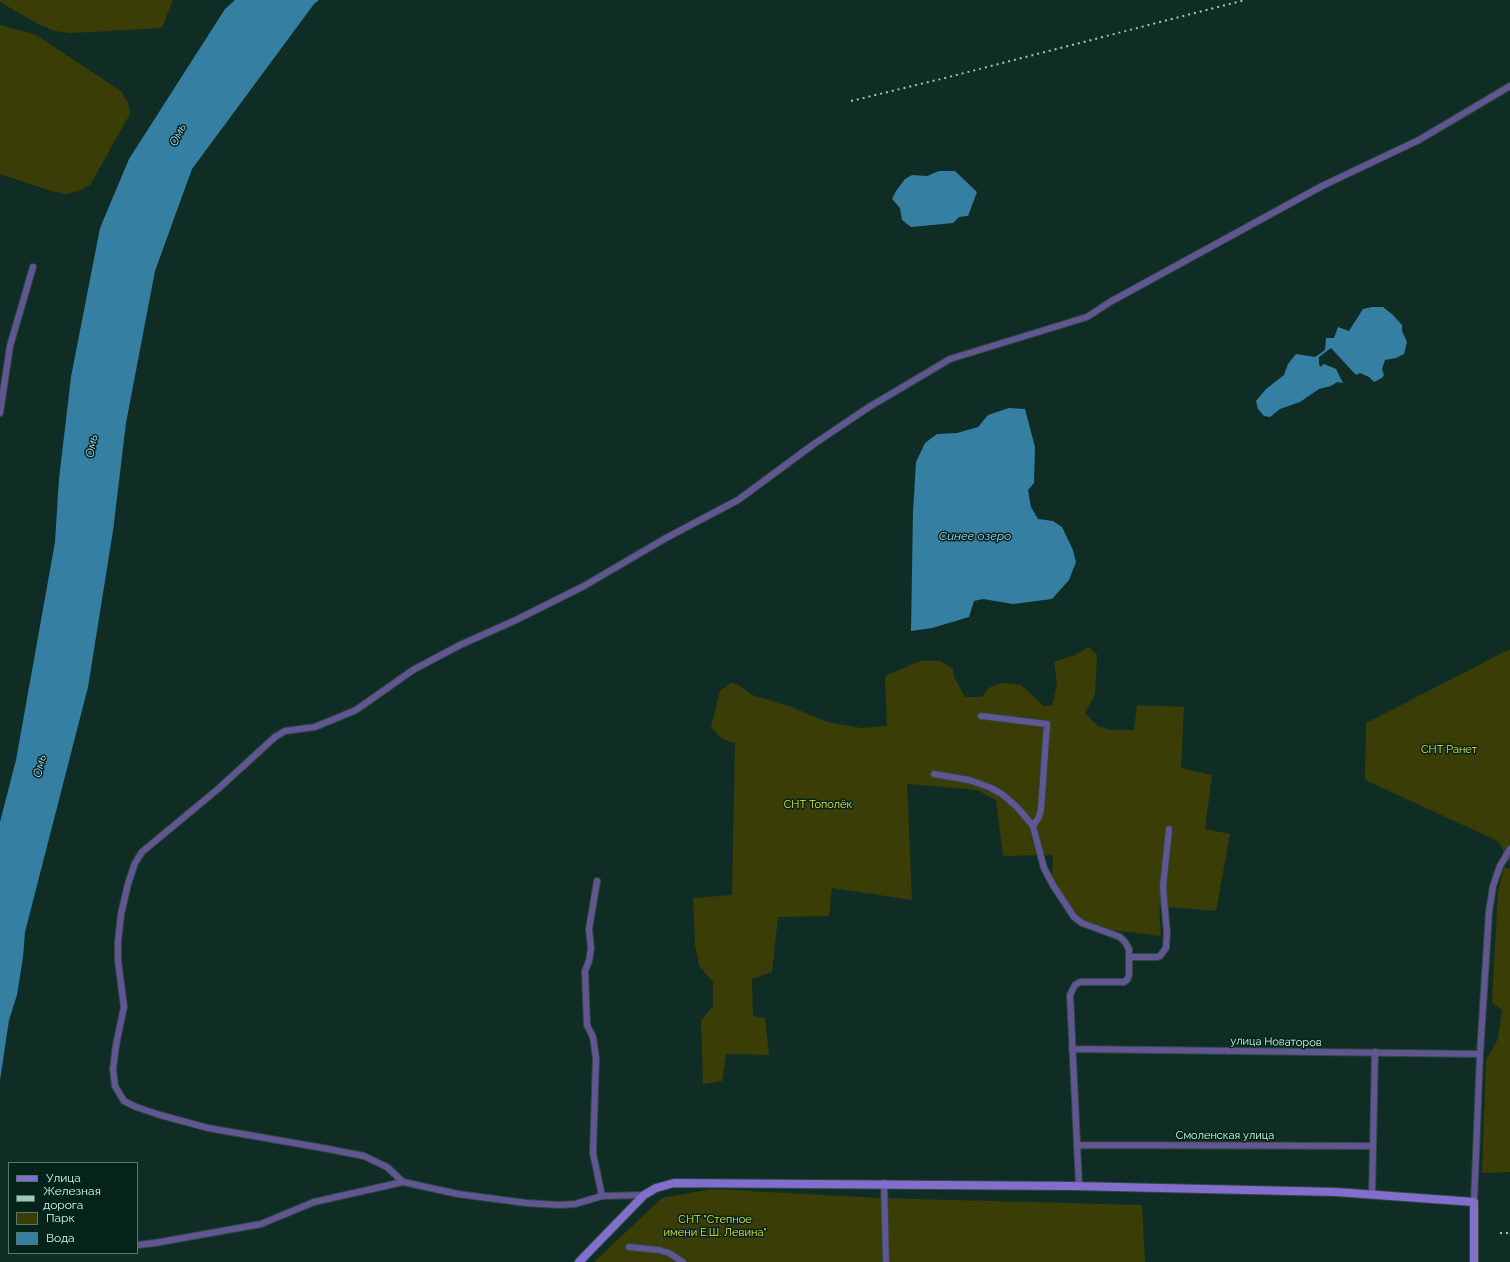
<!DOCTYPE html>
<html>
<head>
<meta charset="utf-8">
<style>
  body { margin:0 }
  #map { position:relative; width:1510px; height:1262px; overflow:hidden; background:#102d25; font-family:Raleway,sans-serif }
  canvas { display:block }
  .legend { position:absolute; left:8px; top:1162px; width:130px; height:92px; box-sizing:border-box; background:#06231b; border:1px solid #56796e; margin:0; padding:5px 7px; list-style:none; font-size:12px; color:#cffaea }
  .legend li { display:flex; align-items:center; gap:8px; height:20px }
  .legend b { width:20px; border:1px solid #56796e }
</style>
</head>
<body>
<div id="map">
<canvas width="1510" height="1262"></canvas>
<ul class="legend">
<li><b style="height:5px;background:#836ece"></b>Улица</li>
<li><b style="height:5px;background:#a0c8ba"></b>Железная дорога</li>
<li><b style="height:11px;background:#3b3d06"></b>Парк</li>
<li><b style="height:11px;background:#357fa2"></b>Вода</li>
</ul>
</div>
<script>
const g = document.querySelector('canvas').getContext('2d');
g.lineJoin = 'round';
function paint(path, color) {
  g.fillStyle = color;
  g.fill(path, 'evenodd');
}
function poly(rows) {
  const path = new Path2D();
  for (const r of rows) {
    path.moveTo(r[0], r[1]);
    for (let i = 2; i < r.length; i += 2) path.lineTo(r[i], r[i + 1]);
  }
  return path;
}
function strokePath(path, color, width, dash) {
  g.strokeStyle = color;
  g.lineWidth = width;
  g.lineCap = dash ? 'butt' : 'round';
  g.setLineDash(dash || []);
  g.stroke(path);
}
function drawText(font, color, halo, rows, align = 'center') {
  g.font = font + ' Raleway,sans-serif';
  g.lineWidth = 3;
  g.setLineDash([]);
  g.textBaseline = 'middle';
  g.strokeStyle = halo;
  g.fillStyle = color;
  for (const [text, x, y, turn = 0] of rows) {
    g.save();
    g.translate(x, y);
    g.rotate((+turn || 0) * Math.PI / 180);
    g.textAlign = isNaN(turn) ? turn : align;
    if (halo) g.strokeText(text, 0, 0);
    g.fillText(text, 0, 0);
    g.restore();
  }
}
const green = poly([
  [0,0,173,0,162,28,71,33,55,31,38,24,0,2],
  [0,25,36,35,121,91,128,103,130,114,90,185,78,191,66,194,51,191,0,174],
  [1089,647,1097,655,1095,694,1085,713,1098,726,1111,730,1134,730,1137,705,1184,707,1181,768,1212,775,1205,829,1230,834,1216,911,1159,906,1161,936,1111,930,1075,916,1052,880,1053,855,1003,856,996,800,977,790,907,784,912,900,832,888,829,916,778,917,772,972,752,979,753,1016,765,1018,769,1055,726,1054,722,1081,703,1084,701,1021,713,1006,713,982,699,966,695,944,693,898,732,895,735,743,722,739,711,727,720,691,732,682,743,688,752,695,789,706,827,722,861,728,887,726,885,676,920,661,941,661,953,669,954,677,965,697,982,697,988,688,1001,683,1021,685,1044,706,1052,706,1057,684,1054,662,1075,655],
  [1510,649,1510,863,1498,841,1365,780,1366,723],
  [1504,867,1510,869,1510,1172,1482,1173,1486,1060,1498,1039,1502,1010,1492,1003,1498,891],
  [713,1189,878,1198,1142,1205,1145,1262,594,1262,662,1198]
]);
const water = poly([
  [235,0,319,0,314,4,192,169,155,271,126,423,113,531,88,687,25,932,23,957,17,995,9,1020,0,1080,0,822,16,760,55,542,59,479,71,377,100,228,129,159,225,9],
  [939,171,955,171,977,192,968,216,959,217,953,223,911,227,902,220,900,208,892,199,896,191,905,179,912,175,927,176],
  [1372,307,1383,307,1393,315,1402,325,1402,331,1407,342,1404,354,1396,358,1385,360,1382,369,1384,375,1382,378,1374,382,1369,377,1360,373,1356,375,1331,348,1319,357,1319,363,1320,367,1324,364,1336,369,1343,383,1337,382,1331,386,1319,389,1300,402,1280,409,1270,417,1264,416,1258,409,1256,401,1266,389,1284,375,1288,364,1296,354,1315,357,1325,350,1326,338,1334,338,1338,327,1349,331,1363,309],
  [1009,408,1025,409,1035,447,1034,483,1028,490,1031,507,1038,519,1053,521,1062,527,1073,550,1076,562,1069,580,1052,599,1013,604,983,599,974,601,969,617,932,628,911,631,913,512,916,462,925,443,937,434,957,433,978,427,988,415]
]);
const street = poly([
  [0,413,10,346,33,267],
  [981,716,1047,724,1041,809,1039,817,1033,826],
  [934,774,969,780,989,787,1002,794,1017,807,1033,826,1044,868,1053,885,1074,917,1082,923,1120,937,1125,942,1129,949,1129,975,1127,980,1124,982,1080,982,1075,985,1070,995,1079,1186],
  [597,881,589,929,591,948,589,961,585,971,587,1025,593,1037,596,1058,593,1153,602,1196],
  [1129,957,1157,957,1160,956,1166,948,1167,933,1163,887,1169,829],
  [1072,1049,1480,1054],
  [1077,1145,1373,1146],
  [884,1183,886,1262],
  [644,1195,602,1196,575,1204,559,1205,526,1203,458,1194,403,1182,387,1167,364,1156,323,1148,208,1128,160,1115,136,1107,124,1101,115,1086,113,1069,116,1045,124,1007,118,961,118,942,121,914,128,884,135,863,142,852,218,789,275,737,285,731,315,727,356,710,413,670,460,645,516,620,584,586,666,538,738,500,814,444,869,407,950,359,1087,317,1110,302,1322,186,1419,140,1510,86],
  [1372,1195,1375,1052],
  [1474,1202,1480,1054,1489,912,1493,886,1500,866,1510,849],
  [137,1245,155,1243,261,1224,314,1202,403,1182],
  [629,1247,659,1250,669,1253,683,1262]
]);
const secondary = poly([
  [579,1262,644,1195,656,1188,674,1183,1073,1186,1336,1192,1474,1202,1474,1262]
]);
const rail = poly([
  [851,101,941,79,1245,0],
  [1500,1233,1510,1233]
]);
const parkNames = [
  ["СНТ Ранет",1449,750],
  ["СНТ Тополёк",818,805],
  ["СНТ \"Степное",715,1220],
  ["имени Е.Ш. Левина\"",715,1233]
];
const streetNames = [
  ["улица Новаторов",1276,1042,1],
  ["Смоленская улица",1225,1136]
];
const waterNames = [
  ["Омь",178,135,-63],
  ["Омь",92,446,-79],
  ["Синее озеро",975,536],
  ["Омь",40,766,-76]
];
paint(green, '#3b3d06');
paint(water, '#357fa2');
strokePath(street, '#2b4a41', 8);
strokePath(secondary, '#2b4a41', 10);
strokePath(street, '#615692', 6);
strokePath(secondary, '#836ece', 8);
strokePath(rail, '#a0c8ba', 2, [2, 4]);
drawText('11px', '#e0e63b', '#06231b', parkNames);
drawText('11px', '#cffaea', '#06231b', streetNames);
drawText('italic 12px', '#a3dcfa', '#06231b', waterNames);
</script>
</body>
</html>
